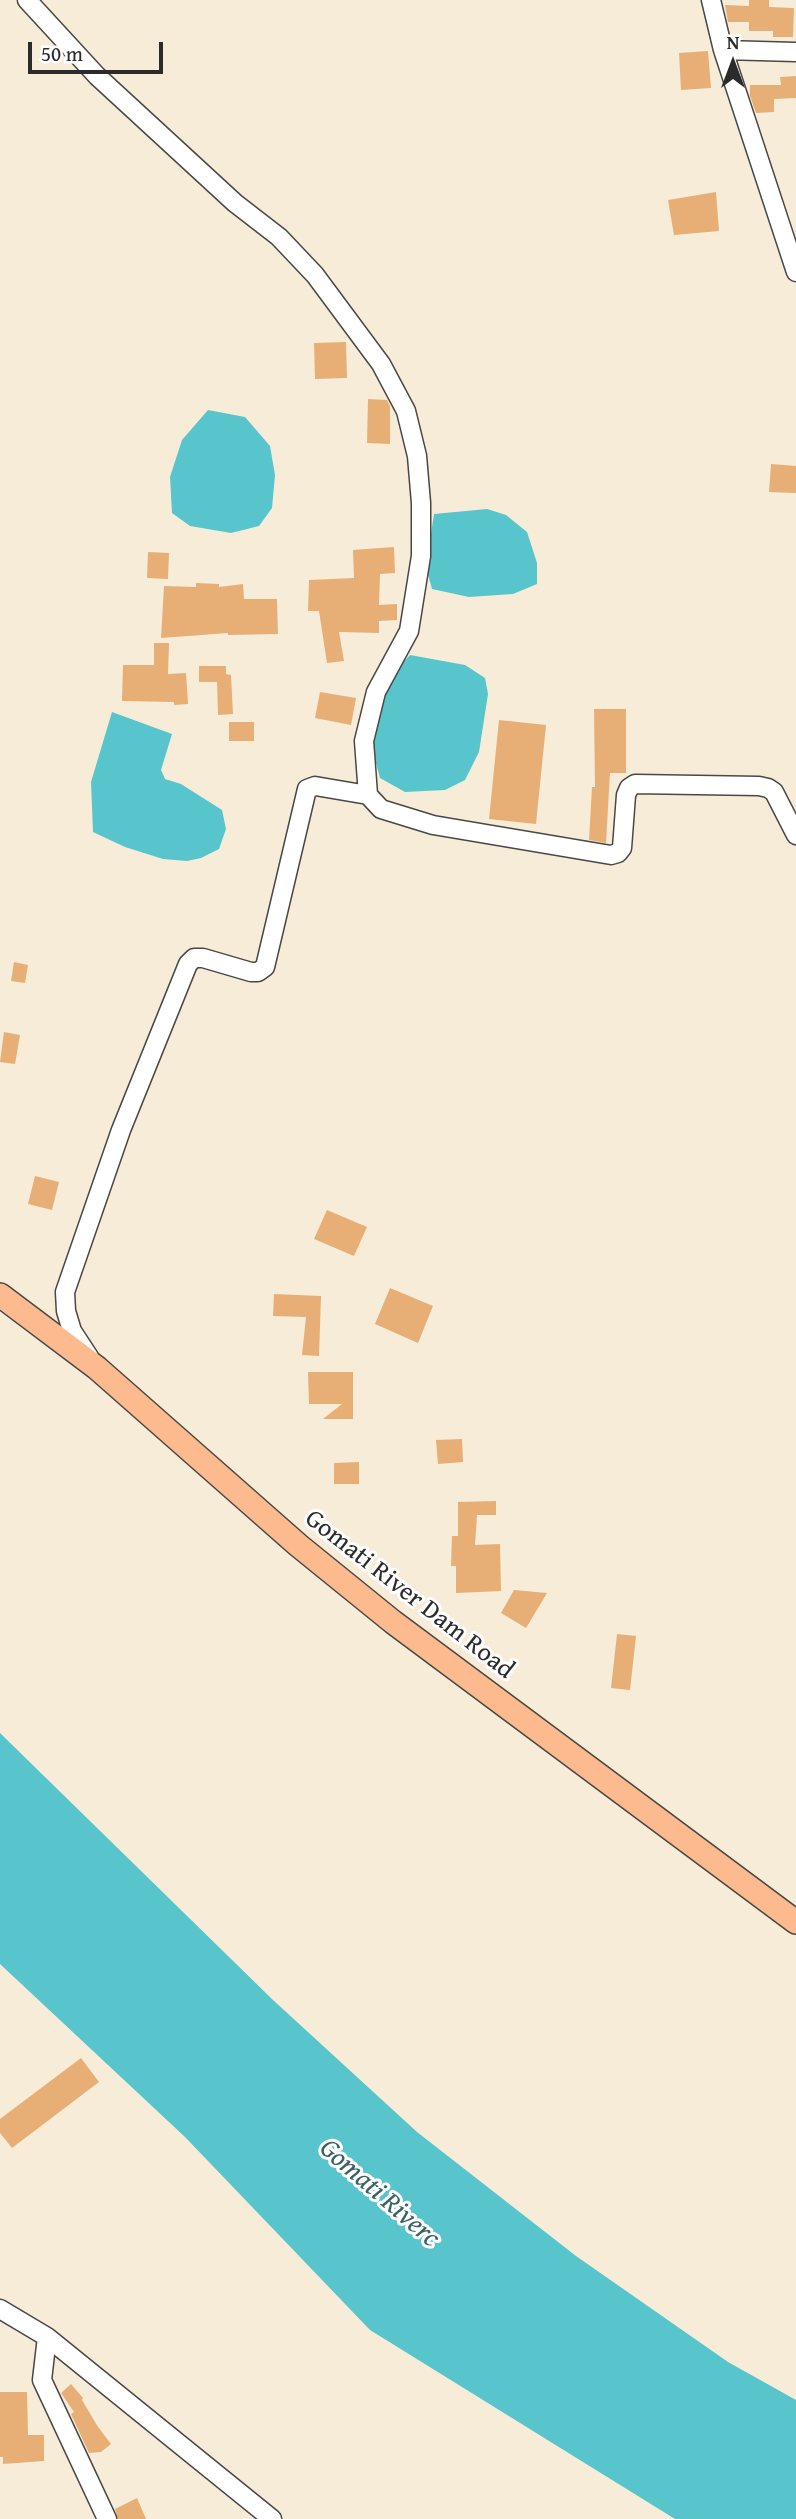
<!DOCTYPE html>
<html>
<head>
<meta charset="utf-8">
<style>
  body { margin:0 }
  #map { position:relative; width:796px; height:2519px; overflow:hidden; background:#f6ecd8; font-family:"Gentium Book Plus",serif }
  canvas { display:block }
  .north { position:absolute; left:698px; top:28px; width:70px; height:70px; -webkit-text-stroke:5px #fff; paint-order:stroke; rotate:0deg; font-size:19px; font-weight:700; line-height:28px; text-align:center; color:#2b2b2b }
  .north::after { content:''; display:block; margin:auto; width:24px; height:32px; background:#2b2b2b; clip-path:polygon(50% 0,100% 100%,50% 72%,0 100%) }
  .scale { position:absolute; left:28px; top:42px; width:135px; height:32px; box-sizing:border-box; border:4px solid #2b2b2b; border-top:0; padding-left:9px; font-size:21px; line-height:24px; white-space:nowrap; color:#2b2b2b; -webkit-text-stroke:5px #fff; paint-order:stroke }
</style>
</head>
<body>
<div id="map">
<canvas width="796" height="2519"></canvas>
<div class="north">N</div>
<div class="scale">50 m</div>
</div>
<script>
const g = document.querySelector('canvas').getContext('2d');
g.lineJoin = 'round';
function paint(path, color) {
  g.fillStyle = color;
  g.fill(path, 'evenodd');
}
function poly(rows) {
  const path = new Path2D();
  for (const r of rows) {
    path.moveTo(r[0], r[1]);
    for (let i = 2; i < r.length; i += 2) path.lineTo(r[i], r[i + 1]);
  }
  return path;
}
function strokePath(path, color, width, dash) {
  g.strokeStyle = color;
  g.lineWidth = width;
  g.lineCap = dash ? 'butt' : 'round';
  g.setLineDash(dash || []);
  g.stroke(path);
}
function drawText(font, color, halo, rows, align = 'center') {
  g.font = font + ' "Gentium Book Plus",serif';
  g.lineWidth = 6;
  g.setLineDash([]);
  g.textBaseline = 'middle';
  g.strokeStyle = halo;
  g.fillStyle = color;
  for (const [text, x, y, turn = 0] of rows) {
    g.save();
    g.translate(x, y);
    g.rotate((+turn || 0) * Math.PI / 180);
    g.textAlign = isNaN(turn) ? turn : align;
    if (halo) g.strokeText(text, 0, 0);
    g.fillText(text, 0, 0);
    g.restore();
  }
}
const water = poly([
  [208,410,245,417,270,446,275,475,272,508,259,526,231,533,190,526,172,513,170,477,182,440],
  [487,509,506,515,527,532,537,563,537,584,513,594,469,597,432,589,426,567,434,514],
  [410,655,465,665,485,678,488,694,479,752,465,780,445,790,405,792,380,778,372,748,371,719,384,683],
  [112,712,172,734,161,770,165,779,181,784,222,810,226,829,219,849,201,858,187,861,163,859,125,847,93,832,91,782],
  [0,1733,273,2000,417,2132,576,2256,728,2362,796,2400,796,2519,675,2519,370,2330,185,2137,0,1964]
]);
const building = poly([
  [749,0,769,0,769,7,794,8,793,37,773,37,773,31,749,31,749,22,728,22,725,5,749,6],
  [708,51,711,88,681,90,679,53],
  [796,76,796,98,774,99,774,112,756,113,750,96,750,85,781,85,780,77],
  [716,192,719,231,674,235,668,200],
  [346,342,347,378,315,379,314,343],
  [368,399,387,400,390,406,390,444,367,443],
  [771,464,796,466,796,493,769,492],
  [394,547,395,573,380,574,379,605,397,604,397,620,379,621,379,633,339,632,344,661,327,663,319,611,308,611,309,580,354,578,353,550],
  [148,552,169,553,168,579,147,578],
  [196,583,219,584,219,587,243,584,244,599,277,599,278,634,228,635,228,633,161,638,164,586,196,587],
  [154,643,169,643,168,674,186,673,188,704,174,705,174,702,122,701,123,665,154,665],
  [199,666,226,666,226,674,231,675,233,714,218,715,217,682,199,682],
  [320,692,356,698,351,725,315,718],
  [594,709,626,709,626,773,610,773,606,843,589,840,592,787,595,787],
  [499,720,546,725,536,824,489,819],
  [229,722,254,722,254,741,229,741],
  [14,962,28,965,25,983,11,981],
  [4,1032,20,1035,15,1064,0,1062],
  [35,1176,59,1182,52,1210,28,1204],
  [327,1210,367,1227,354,1256,314,1239],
  [390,1288,433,1306,418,1343,375,1324],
  [274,1294,321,1296,319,1356,302,1355,306,1317,273,1316],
  [308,1372,353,1372,353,1419,323,1419,342,1404,309,1404],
  [462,1439,463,1462,438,1464,436,1440],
  [359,1462,359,1484,334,1484,334,1463],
  [496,1501,496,1515,477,1515,475,1545,500,1544,501,1591,456,1593,456,1566,451,1566,452,1536,458,1536,458,1502],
  [514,1590,547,1593,526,1628,501,1613],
  [617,1634,636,1636,630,1690,611,1688],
  [81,2058,99,2082,12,2148,0,2133,0,2119],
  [71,2384,83,2398,82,2400,98,2427,111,2444,101,2452,89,2453,71,2414,74,2412,61,2393],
  [0,2392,27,2392,28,2435,44,2435,44,2461,3,2464,3,2457,0,2457],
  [137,2498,146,2519,118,2519,115,2509]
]);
const minor = poly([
  [27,0,97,76,235,203,279,237,315,275,381,364,406,411,417,456,421,503,421,556,409,631,376,692,364,741,368,795,381,809,433,825,611,855,618,853,622,848,626,795,629,788,635,784,759,786,768,788,774,792,796,835],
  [711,0,723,50,796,272],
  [723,50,796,52],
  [89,1357,72,1331,66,1311,65,1292,121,1130,188,964,194,958,203,958,251,972,258,972,265,967,307,789,315,786,368,795],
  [0,2309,47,2337,272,2519],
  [47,2337,42,2380,107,2519]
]);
const major = poly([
  [0,1295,97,1368,298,1545,393,1622,796,1922]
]);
const streetNames = [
  ["Gomati River Dam Road",409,1595,38]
];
const waterNames = [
  ["Gomati Riverc",379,2194,41]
];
paint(water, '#57c5cb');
paint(building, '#e7af76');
strokePath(minor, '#494845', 21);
strokePath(major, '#494845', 26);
strokePath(minor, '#fff', 18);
strokePath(major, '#fcba8e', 23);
drawText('26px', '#2b2b2b', '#fff', streetNames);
drawText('italic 28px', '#3a6163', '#fff', waterNames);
</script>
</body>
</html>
